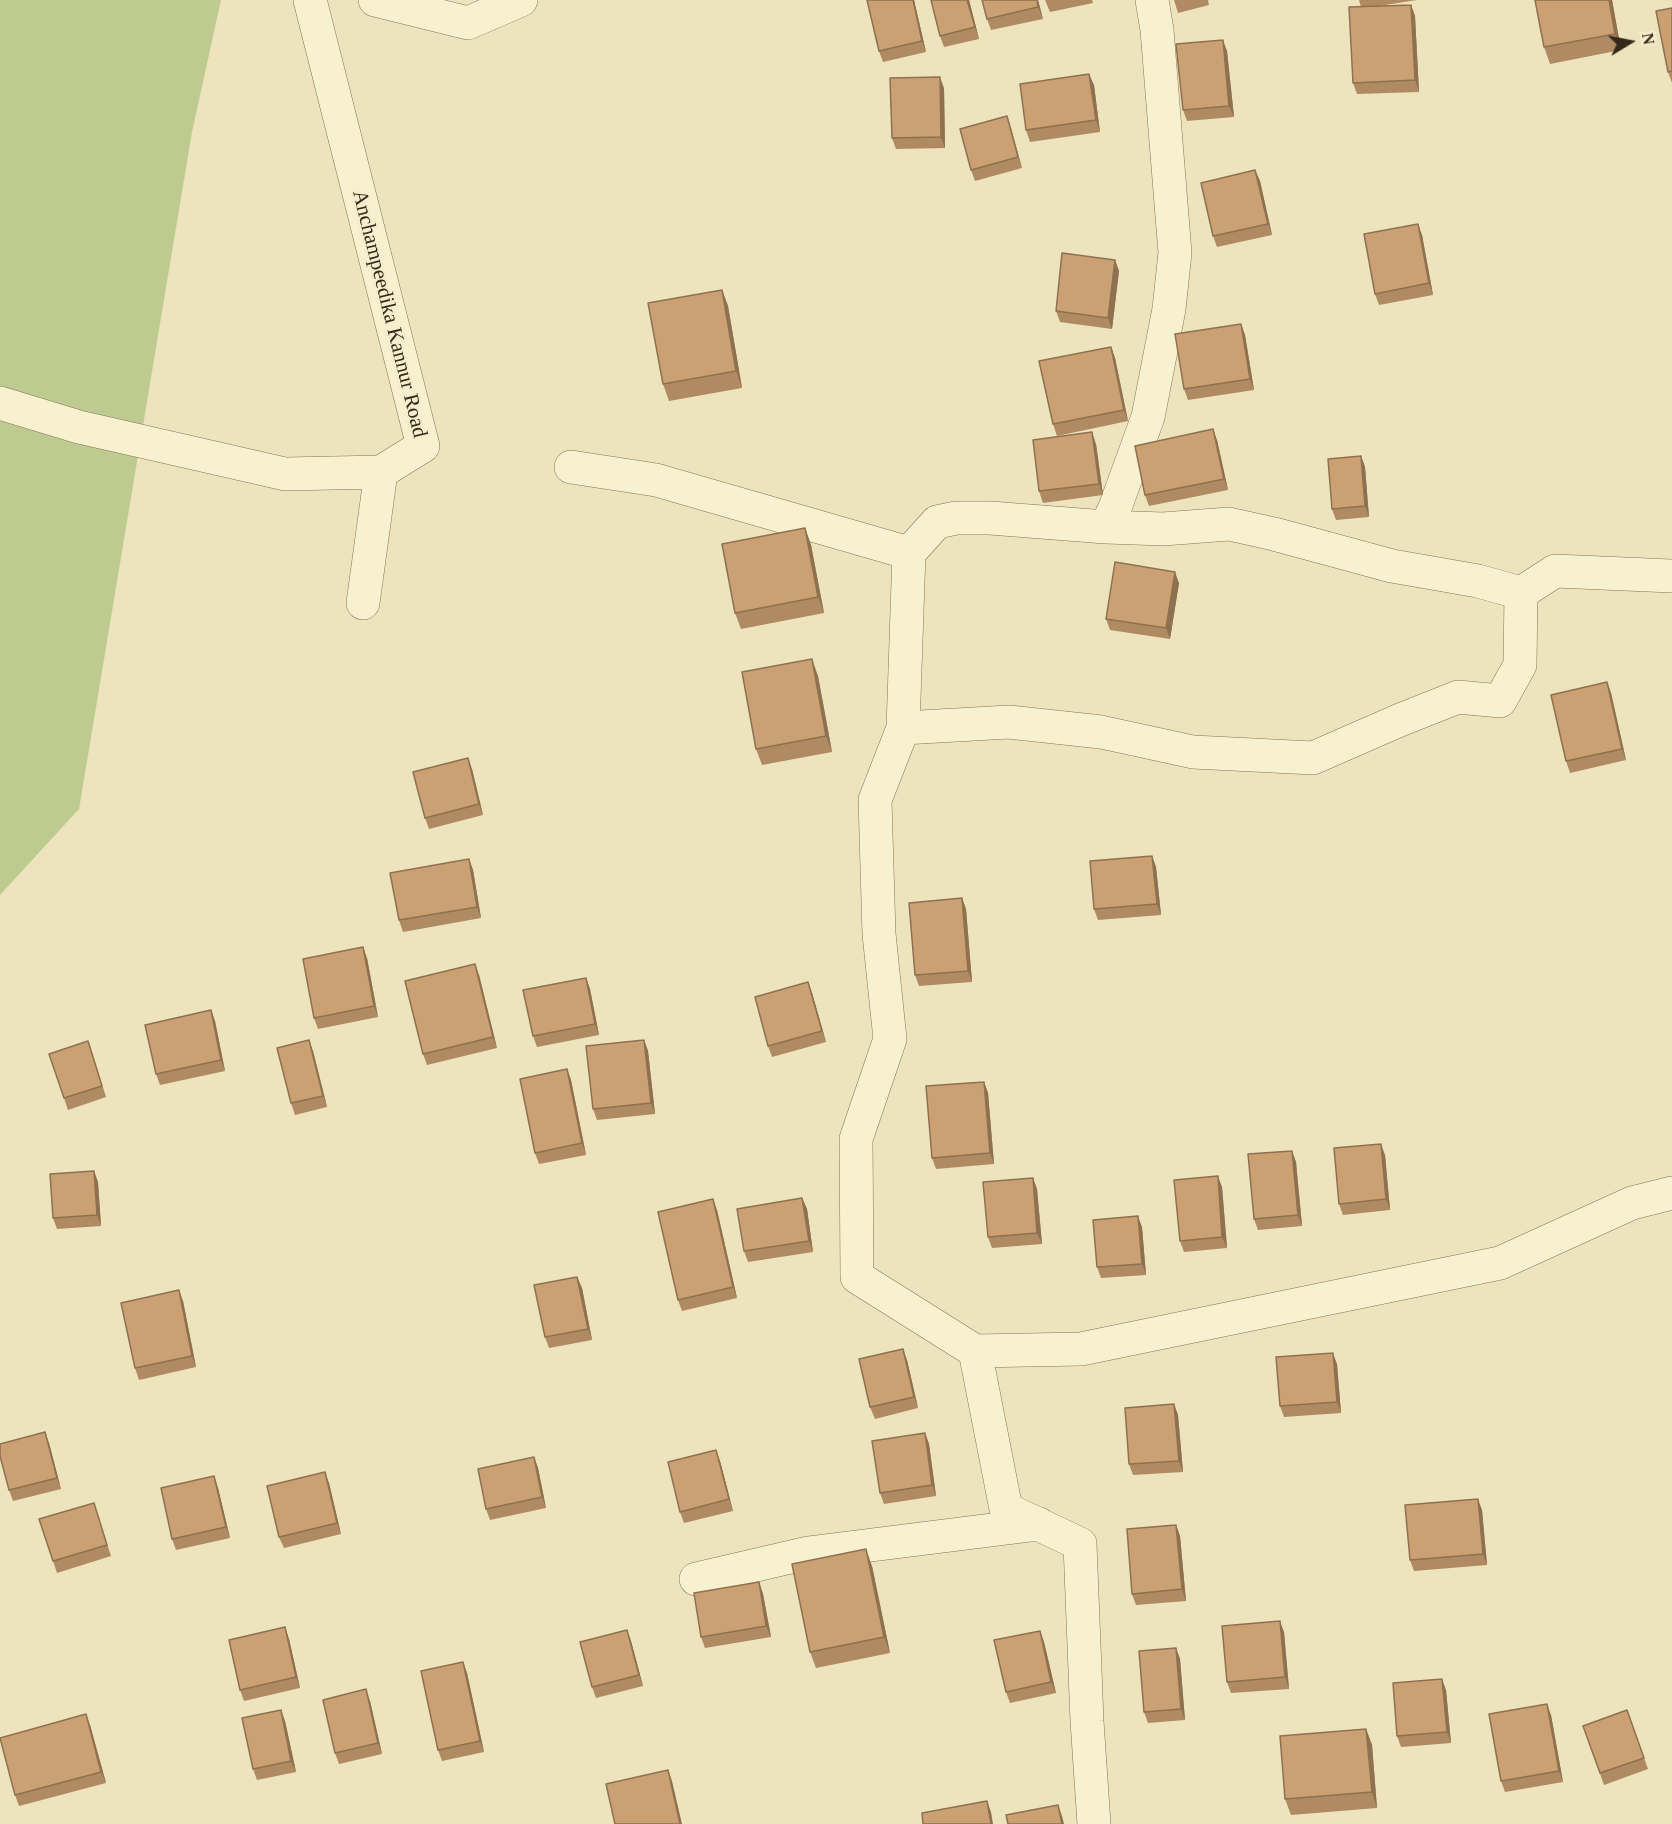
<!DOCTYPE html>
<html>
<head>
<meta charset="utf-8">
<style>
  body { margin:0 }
  #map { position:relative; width:1672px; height:1824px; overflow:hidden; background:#ede4bd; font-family:"Times New Roman",serif }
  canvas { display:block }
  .north { position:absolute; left:1600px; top:12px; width:60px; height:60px; -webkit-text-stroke:4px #f5eecc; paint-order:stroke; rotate:80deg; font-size:16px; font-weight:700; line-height:24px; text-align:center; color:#342a1b }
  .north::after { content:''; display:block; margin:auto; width:21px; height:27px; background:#342a1b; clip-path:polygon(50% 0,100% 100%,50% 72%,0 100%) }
</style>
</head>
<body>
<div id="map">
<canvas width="1672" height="1824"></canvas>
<div class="north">N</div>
</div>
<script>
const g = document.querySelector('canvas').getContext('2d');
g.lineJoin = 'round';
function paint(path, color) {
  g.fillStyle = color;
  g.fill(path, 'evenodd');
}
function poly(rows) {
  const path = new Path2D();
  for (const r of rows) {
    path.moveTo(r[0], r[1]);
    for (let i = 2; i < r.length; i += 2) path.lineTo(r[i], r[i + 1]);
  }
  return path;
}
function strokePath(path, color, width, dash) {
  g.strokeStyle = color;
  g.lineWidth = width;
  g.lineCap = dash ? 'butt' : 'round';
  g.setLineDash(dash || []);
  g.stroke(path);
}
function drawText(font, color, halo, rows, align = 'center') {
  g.font = font + ' "Times New Roman",serif';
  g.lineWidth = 6;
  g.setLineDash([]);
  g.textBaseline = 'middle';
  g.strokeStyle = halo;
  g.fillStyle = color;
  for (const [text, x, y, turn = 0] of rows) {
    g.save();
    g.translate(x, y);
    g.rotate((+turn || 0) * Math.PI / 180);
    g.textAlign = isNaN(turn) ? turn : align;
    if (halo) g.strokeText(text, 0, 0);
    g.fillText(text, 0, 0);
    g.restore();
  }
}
const green = poly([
  [0,0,221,0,192,132,79,809,0,895]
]);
const street = poly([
  [375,0,468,23,521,0],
  [0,403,79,427,285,474,381,472,423,446,310,0],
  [571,467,656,480,909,553,903,728],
  [1106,527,1163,529,1229,524,1274,534,1392,566,1478,581,1521,593],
  [909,553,937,522,956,518,990,518,1106,527,1116,505,1148,417,1169,309,1175,253,1157,30,1152,0],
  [363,603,381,472],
  [975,1351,1081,1349,1500,1263,1632,1203,1672,1193],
  [696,1579,808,1553,1039,1524],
  [1094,1824,1087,1721,1080,1544,1006,1509,975,1351,857,1277,856,1139,890,1039,879,934,875,800,903,728,1009,722,1101,732,1193,752,1313,758,1400,720,1458,697,1500,701,1520,665,1521,593,1555,571,1672,576]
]);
const wall = poly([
  [914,0,926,52,883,62,879,51],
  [931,0,969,0,979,39,944,47,940,36],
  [1038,0,1043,19,991,30,987,19],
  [1045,0,1092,0,1093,3,1050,12],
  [1174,0,1208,0,1209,5,1178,13],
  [1359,0,1417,0,1379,6,1411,5,1415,16,1419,92,1357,94,1353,83,1361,7],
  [1535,0,1612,0,1621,50,1550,64,1544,47],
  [1672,8,1672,83,1668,72],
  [1227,51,1234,117,1187,121,1183,110],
  [1094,85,1100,132,1030,142,1026,130],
  [944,88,945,148,896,149,892,138],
  [1007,116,1022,168,975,181,971,170],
  [1255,170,1260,181,1272,235,1217,247,1213,236],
  [1422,235,1433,295,1379,305,1375,294],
  [1115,260,1119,271,1112,329,1060,322,1056,311],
  [722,290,728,306,742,388,669,401,663,384],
  [1241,324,1245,335,1254,390,1188,400,1184,389],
  [1111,347,1115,358,1128,421,1057,436,1053,424],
  [1217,440,1228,490,1149,506,1145,495],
  [1096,444,1103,495,1043,503,1039,491],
  [1361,456,1365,467,1369,517,1336,520,1332,509],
  [805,528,811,545,824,613,741,629,735,613],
  [1179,583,1170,639,1110,630,1106,619],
  [818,676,832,752,762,765,756,749],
  [1607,682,1611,693,1626,760,1570,773,1566,761],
  [472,769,483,815,429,829,425,818],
  [1152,856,1156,867,1161,915,1098,920,1094,909],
  [469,859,473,870,481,918,403,932,399,920],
  [962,898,966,909,972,982,919,986,915,975],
  [367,958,378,1017,318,1029,314,1018],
  [479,975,497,1048,427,1065,423,1054],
  [586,978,590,989,599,1035,537,1047,533,1036],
  [812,993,826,1042,772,1057,768,1046],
  [211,1010,215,1021,225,1071,160,1085,156,1074],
  [644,1040,648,1051,655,1114,597,1120,593,1109],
  [313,1051,327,1107,295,1115,291,1103],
  [92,1052,106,1097,68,1110,64,1098],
  [567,1069,571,1080,586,1155,539,1164,535,1153],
  [984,1082,988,1093,994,1164,936,1169,932,1158],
  [1292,1151,1296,1162,1302,1226,1258,1230,1254,1219],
  [1385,1155,1390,1210,1343,1215,1339,1204],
  [94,1171,98,1182,101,1226,57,1229,53,1218],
  [1033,1178,1037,1189,1042,1244,992,1248,988,1237],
  [1222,1187,1227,1248,1184,1252,1180,1241],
  [802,1198,807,1209,813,1252,748,1262,744,1251],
  [717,1210,737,1298,682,1311,678,1300],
  [1142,1227,1146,1275,1101,1278,1097,1267],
  [577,1277,582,1288,592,1340,549,1348,545,1337],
  [183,1301,196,1367,139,1380,135,1368],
  [907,1360,918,1408,875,1419,870,1407],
  [1337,1364,1341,1413,1284,1417,1280,1406],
  [1174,1404,1178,1415,1183,1472,1133,1475,1129,1464],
  [925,1433,929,1444,936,1496,884,1504,880,1493],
  [49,1443,61,1489,13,1501,9,1490],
  [534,1457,538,1468,546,1508,490,1520,486,1509],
  [720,1461,733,1511,684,1523,680,1512],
  [214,1476,218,1488,230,1538,176,1550,172,1539],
  [329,1483,341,1534,284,1548,279,1537],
  [94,1503,111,1556,57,1573,53,1561],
  [1482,1510,1487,1565,1414,1571,1410,1560],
  [1176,1525,1180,1536,1186,1601,1136,1605,1132,1594],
  [872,1566,890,1653,816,1668,810,1652],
  [759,1582,763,1594,771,1637,705,1648,701,1637],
  [1040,1631,1044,1642,1056,1693,1010,1703,1006,1692],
  [1284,1632,1289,1689,1231,1693,1227,1682],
  [289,1639,300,1688,244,1701,240,1690],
  [631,1641,643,1686,596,1698,592,1687],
  [1176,1648,1180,1659,1185,1720,1148,1723,1144,1712],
  [463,1662,467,1673,484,1752,442,1761,438,1750],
  [1446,1690,1451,1743,1401,1747,1397,1736],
  [370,1701,382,1754,339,1764,335,1753],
  [1627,1710,1648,1769,1604,1785,1583,1726],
  [1551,1715,1563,1782,1505,1792,1501,1781],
  [285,1721,296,1772,257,1780,253,1769],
  [90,1725,106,1783,19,1806,15,1795],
  [1366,1729,1372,1745,1377,1808,1291,1815,1285,1799]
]);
const shadedWall = poly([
  [913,0,914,0,926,52,922,41],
  [967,0,969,0,979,39,975,27],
  [1037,0,1038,0,1043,19,1038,7],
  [1609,0,1612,0,1621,50,1615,34],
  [1411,5,1415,16,1419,92,1415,80],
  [1223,40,1227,51,1234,117,1229,106],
  [1089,74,1094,85,1100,132,1096,120],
  [940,77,944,88,945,148,941,137],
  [1007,116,1011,128,1022,168,1018,157],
  [1255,170,1260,181,1272,235,1268,224],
  [1418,224,1422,235,1433,295,1429,283],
  [1115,260,1119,271,1112,329,1108,318],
  [722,290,728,306,742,388,736,371],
  [1241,324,1245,335,1254,390,1250,379],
  [1111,347,1115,358,1128,421,1124,410],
  [1213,429,1217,440,1228,490,1224,479],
  [1092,432,1096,444,1103,495,1099,484],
  [1361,456,1365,467,1369,517,1365,506],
  [805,528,811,545,824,613,818,597],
  [1175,572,1179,583,1170,639,1166,628],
  [812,659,818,676,832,752,826,736],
  [1607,682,1611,693,1626,760,1622,749],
  [468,758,472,769,483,815,479,804],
  [1152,856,1156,867,1161,915,1157,904],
  [469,859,473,870,481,918,477,907],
  [962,898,966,909,972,982,968,971],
  [363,947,367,958,378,1017,374,1006],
  [475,964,479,975,497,1048,493,1037],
  [586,978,590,989,599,1035,595,1024],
  [808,982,812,993,826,1042,822,1031],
  [211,1010,215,1021,225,1071,221,1060],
  [309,1040,313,1051,327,1107,323,1096],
  [644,1040,648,1051,655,1114,651,1103],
  [567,1069,571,1080,586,1155,582,1143],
  [984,1082,988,1093,994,1164,990,1153],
  [1381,1144,1385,1155,1390,1210,1386,1199],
  [1292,1151,1296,1162,1302,1226,1298,1215],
  [94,1171,98,1182,101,1226,97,1215],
  [1218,1176,1222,1187,1227,1248,1222,1237],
  [1033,1178,1037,1189,1042,1244,1037,1233],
  [802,1198,807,1209,813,1252,809,1241],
  [713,1199,717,1210,737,1298,733,1287],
  [1138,1216,1142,1227,1146,1275,1142,1264],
  [577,1277,582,1288,592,1340,588,1329],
  [179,1290,183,1301,196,1367,192,1356],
  [903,1349,907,1360,918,1408,914,1397],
  [1333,1353,1337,1364,1341,1413,1337,1402],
  [1174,1404,1178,1415,1183,1472,1179,1461],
  [45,1432,49,1443,61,1489,57,1478],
  [925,1433,929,1444,936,1496,932,1485],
  [716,1450,720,1461,733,1511,729,1499],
  [534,1457,538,1468,546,1508,542,1497],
  [325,1472,329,1483,341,1534,337,1523],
  [214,1476,218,1488,230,1538,226,1527],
  [1478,1499,1482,1510,1487,1565,1483,1554],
  [1176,1525,1180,1536,1186,1601,1182,1589],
  [866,1549,872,1566,890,1653,884,1637],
  [759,1582,763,1594,771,1637,766,1626],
  [1280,1621,1284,1632,1289,1689,1285,1677],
  [285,1627,289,1639,300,1688,296,1677],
  [627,1630,631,1641,643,1686,639,1675],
  [1040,1631,1044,1642,1056,1693,1051,1682],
  [1176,1648,1180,1659,1185,1720,1181,1709],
  [463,1662,467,1673,484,1752,480,1741],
  [1442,1679,1446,1690,1451,1743,1447,1732],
  [366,1689,370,1701,382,1754,378,1743],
  [1547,1704,1551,1715,1563,1782,1559,1771],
  [281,1710,285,1721,296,1772,291,1761],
  [86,1714,90,1725,106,1783,101,1772],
  [1366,1729,1372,1745,1377,1808,1372,1792],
  [668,1770,672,1781,682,1824,680,1824],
  [987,1801,991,1812,993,1824,991,1824],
  [1058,1805,1062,1816,1064,1824,1062,1824]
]);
const building = poly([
  [867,0,913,0,922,41,879,51,867,0],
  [931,0,967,0,975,27,940,36,931,0],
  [982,0,1037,0,1038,7,987,19,982,0],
  [1535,0,1609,0,1615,34,1544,47,1535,0],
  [1411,5,1415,80,1353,83,1349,7,1411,5],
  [1672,8,1672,71,1668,72,1656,11,1672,8],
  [1223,40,1229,106,1183,110,1176,44,1223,40],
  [1089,74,1096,120,1026,130,1020,84,1089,74],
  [940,77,941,137,892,138,890,78,940,77],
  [1007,116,1018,157,971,170,960,129,1007,116],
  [1255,170,1268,224,1213,236,1201,183,1255,170],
  [1418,224,1429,283,1375,294,1364,234,1418,224],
  [1062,253,1115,260,1108,318,1056,311,1062,253],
  [722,290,736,371,663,384,648,303,722,290],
  [1241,324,1250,379,1184,389,1175,334,1241,324],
  [1111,347,1124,410,1053,424,1039,361,1111,347],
  [1213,429,1224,479,1145,495,1135,446,1213,429],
  [1092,432,1099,484,1039,491,1033,440,1092,432],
  [1361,456,1365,506,1332,509,1328,459,1361,456],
  [805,528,818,597,735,613,722,544,805,528],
  [1115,562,1175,572,1166,628,1106,619,1115,562],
  [812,659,826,736,756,749,742,672,812,659],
  [1607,682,1622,749,1566,761,1551,695,1607,682],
  [468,758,479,804,425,818,413,772,468,758],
  [1152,856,1157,904,1094,909,1090,861,1152,856],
  [469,859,477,907,399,920,390,873,469,859],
  [962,898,968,971,915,975,909,903,962,898],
  [363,947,374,1006,314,1018,303,959,363,947],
  [475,964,493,1037,423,1054,405,981,475,964],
  [586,978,595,1024,533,1036,523,990,586,978],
  [808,982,822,1031,768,1046,755,997,808,982],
  [211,1010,221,1060,156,1074,145,1025,211,1010],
  [309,1040,323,1096,291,1103,277,1048,309,1040],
  [644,1040,651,1103,593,1109,586,1046,644,1040],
  [88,1041,102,1086,64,1098,49,1054,88,1041],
  [567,1069,582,1143,535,1153,520,1079,567,1069],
  [984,1082,990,1153,932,1158,926,1086,984,1082],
  [1381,1144,1386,1199,1339,1204,1334,1148,1381,1144],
  [1292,1151,1298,1215,1254,1219,1248,1154,1292,1151],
  [94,1171,97,1215,53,1218,50,1174,94,1171],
  [1218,1176,1222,1237,1180,1241,1174,1180,1218,1176],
  [1033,1178,1037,1233,988,1237,983,1182,1033,1178],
  [802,1198,809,1241,744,1251,737,1209,802,1198],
  [713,1199,733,1287,678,1300,658,1212,713,1199],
  [1138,1216,1142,1264,1097,1267,1093,1220,1138,1216],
  [577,1277,588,1329,545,1337,534,1285,577,1277],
  [179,1290,192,1356,135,1368,121,1303,179,1290],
  [903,1349,914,1397,870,1407,859,1359,903,1349],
  [1333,1353,1337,1402,1280,1406,1276,1357,1333,1353],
  [1174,1404,1179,1461,1129,1464,1125,1408,1174,1404],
  [45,1432,57,1478,9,1490,0,1456,0,1444,45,1432],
  [925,1433,932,1485,880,1493,872,1441,925,1433],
  [716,1450,729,1499,680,1512,668,1462,716,1450],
  [534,1457,542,1497,486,1509,478,1469,534,1457],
  [325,1472,337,1523,279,1537,267,1486,325,1472],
  [214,1476,226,1527,172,1539,161,1488,214,1476],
  [1478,1499,1483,1554,1410,1560,1405,1505,1478,1499],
  [94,1503,107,1545,53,1561,39,1519,94,1503],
  [1176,1525,1182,1589,1132,1594,1127,1529,1176,1525],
  [866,1549,884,1637,810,1652,792,1564,866,1549],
  [759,1582,766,1626,701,1637,694,1593,759,1582],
  [1280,1621,1285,1677,1227,1682,1222,1626,1280,1621],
  [285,1627,296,1677,240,1690,229,1640,285,1627],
  [627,1630,639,1675,592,1687,580,1642,627,1630],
  [1040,1631,1051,1682,1006,1692,994,1640,1040,1631],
  [1176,1648,1181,1709,1144,1712,1139,1651,1176,1648],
  [463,1662,480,1741,438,1750,421,1671,463,1662],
  [1442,1679,1447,1732,1397,1736,1393,1683,1442,1679],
  [366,1689,378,1743,335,1753,323,1700,366,1689],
  [1547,1704,1559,1771,1501,1781,1489,1714,1547,1704],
  [281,1710,291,1761,253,1769,242,1718,281,1710],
  [1627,1710,1644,1758,1600,1773,1583,1726,1627,1710],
  [86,1714,101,1772,15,1795,0,1738,86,1714],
  [1366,1729,1372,1792,1285,1799,1280,1736,1366,1729],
  [668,1770,680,1824,615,1824,606,1784,668,1770],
  [987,1801,991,1824,923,1824,922,1813,987,1801],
  [1058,1805,1062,1824,1008,1824,1006,1815,1058,1805]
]);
const streetNames = [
  ["Anchampeedika Kannur Road",389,314,76]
];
paint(green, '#bdcb91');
strokePath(street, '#857456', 34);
strokePath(street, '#f8f1d0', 33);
paint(wall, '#af8a63');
paint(shadedWall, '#8e7150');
paint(building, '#cba173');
strokePath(building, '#8e7150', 1.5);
drawText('21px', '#342a1b', '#f5eecc', streetNames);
</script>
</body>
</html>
